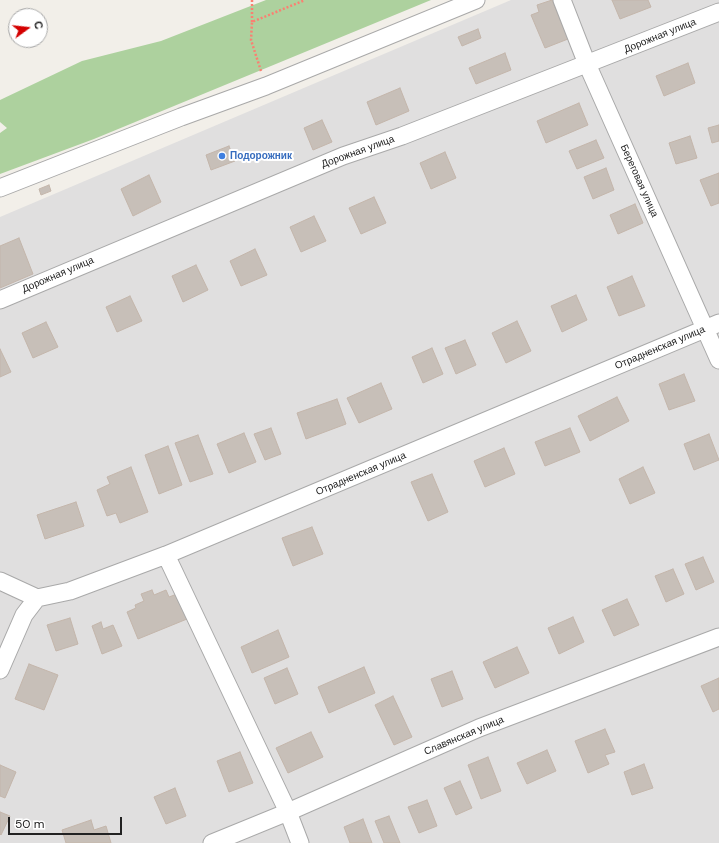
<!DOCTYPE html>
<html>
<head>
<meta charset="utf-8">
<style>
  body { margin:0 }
  #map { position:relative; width:719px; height:843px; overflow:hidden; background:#f2efe9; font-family:"DM Sans",sans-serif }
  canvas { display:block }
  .north { position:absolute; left:8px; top:8px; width:40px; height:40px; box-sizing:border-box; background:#fff; border:1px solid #a7a7a7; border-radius:50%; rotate:75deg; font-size:11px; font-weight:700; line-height:16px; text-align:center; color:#222 }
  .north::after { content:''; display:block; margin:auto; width:14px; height:18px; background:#d40000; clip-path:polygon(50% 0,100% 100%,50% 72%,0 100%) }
  .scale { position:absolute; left:8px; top:817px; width:114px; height:18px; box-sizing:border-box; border:2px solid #222; border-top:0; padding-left:5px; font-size:12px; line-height:14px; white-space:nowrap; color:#222; -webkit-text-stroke:3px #fff; paint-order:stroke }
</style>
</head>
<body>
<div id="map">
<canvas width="719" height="843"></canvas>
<div class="north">С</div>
<div class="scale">50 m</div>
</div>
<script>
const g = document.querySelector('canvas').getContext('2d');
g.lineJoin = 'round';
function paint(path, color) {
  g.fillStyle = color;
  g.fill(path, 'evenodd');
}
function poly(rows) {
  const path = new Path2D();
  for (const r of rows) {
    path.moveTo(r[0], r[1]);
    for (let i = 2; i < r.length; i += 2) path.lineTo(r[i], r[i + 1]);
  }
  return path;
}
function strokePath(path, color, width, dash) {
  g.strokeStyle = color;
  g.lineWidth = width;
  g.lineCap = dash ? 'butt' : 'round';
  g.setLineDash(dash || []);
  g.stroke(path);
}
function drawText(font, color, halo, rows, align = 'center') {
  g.font = font + ' "DM Sans",sans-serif';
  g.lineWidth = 4;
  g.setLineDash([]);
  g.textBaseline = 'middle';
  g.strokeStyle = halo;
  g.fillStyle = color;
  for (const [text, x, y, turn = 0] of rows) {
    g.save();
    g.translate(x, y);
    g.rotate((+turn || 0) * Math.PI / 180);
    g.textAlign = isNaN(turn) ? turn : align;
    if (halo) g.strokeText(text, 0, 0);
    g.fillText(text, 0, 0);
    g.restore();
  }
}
const residential = poly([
  [511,0,719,0,719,843,0,843,0,217]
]);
const forest = poly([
  [266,0,431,0,94,139,0,174,0,133,7,128,0,122,0,100,82,61,161,41]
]);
const building = poly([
  [552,0,568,39,545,48,531,15,539,12,537,5,552,0],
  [612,0,648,0,651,7,620,19,612,0],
  [478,29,481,38,462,46,458,37,478,29],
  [505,53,511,70,476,84,469,68,505,53],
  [688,63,695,83,664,96,656,76,688,63],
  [400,88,409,111,376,125,367,102,400,88],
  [579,103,588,125,546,143,537,121,579,103],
  [322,120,332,142,313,150,304,128,322,120],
  [719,125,719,141,712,143,708,128,719,125],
  [690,136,697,158,676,164,669,143,690,136],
  [596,140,604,158,577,169,569,151,596,140],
  [229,146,235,161,211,170,206,155,229,146],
  [445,152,456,178,431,189,420,163,445,152],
  [606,168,614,190,593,199,584,177,606,168],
  [719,173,719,203,711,206,700,180,719,173],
  [149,175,161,202,133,216,121,189,149,175],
  [49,185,51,191,41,195,39,189,49,185],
  [374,197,386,223,361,234,349,208,374,197],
  [635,204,643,223,618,234,610,215,635,204],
  [314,216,326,241,301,252,290,227,314,216],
  [19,238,33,274,0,288,0,246,19,238],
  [255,249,267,275,241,286,230,261,255,249],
  [196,265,208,290,183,302,172,276,196,265],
  [632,276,645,306,619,316,607,287,632,276],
  [576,295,587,320,562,332,551,306,576,295],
  [130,296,142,321,117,332,106,307,130,296],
  [517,321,531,351,506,363,492,333,517,321],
  [46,322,58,347,33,358,22,333,46,322],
  [465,340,476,365,456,374,445,348,465,340],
  [432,348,443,374,423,383,412,357,432,348],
  [0,349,11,372,0,377,0,349],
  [684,374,695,401,669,410,659,384,684,374],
  [381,383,392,409,359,423,347,398,381,383],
  [617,397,629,421,590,441,578,416,617,397],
  [337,399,346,424,306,439,297,413,337,399],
  [271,428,281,454,265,460,254,434,271,428],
  [570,428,580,452,545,466,535,442,570,428],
  [244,433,256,462,229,473,217,444,244,433],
  [709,434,719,460,694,470,684,444,709,434],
  [198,435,213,474,190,482,175,443,198,435],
  [168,446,182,485,159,494,145,455,168,446],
  [504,448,515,474,485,487,474,461,504,448],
  [131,467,148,512,120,523,116,513,107,516,97,490,110,484,107,477,131,467],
  [643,467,655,493,630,504,619,479,643,467],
  [432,474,448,512,428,521,411,482,432,474],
  [76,502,84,526,45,539,37,515,76,502],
  [312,527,323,554,293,566,282,538,312,527],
  [703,557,714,582,696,590,685,564,703,557],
  [673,569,684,594,666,602,655,576,673,569],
  [152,590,154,595,166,590,169,597,177,594,187,619,138,639,127,612,136,608,135,605,144,601,141,594,152,590],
  [627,599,639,625,614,636,602,610,627,599],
  [573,617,584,642,559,654,548,628,573,617],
  [70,618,78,644,56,651,47,625,70,618],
  [101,622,103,629,113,625,122,646,102,654,92,626,101,622],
  [278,630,289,657,252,673,241,647,278,630],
  [517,647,529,673,495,688,483,662,517,647],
  [29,664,58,675,44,710,15,699,29,664],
  [364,667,375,693,329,713,318,687,364,667],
  [287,668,298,694,275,704,264,678,287,668],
  [452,671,463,699,442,707,431,679,452,671],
  [719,678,719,709,713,712,701,686,719,678],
  [393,696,412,737,394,745,375,705,393,696],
  [605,729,615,752,605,755,609,764,588,773,575,741,605,729],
  [311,732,323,757,288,773,276,748,311,732],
  [547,750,556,771,527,784,517,763,547,750],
  [240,752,253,783,229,792,217,761,240,752],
  [488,757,501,791,481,799,468,765,488,757],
  [644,764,653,788,632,795,624,772,644,764],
  [0,765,16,772,5,798,0,796,0,765],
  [460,781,472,808,456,815,444,788,460,781],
  [175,788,186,816,166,824,154,797,175,788],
  [427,800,437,826,419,833,408,807,427,800],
  [0,812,10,816,1,835,0,834,0,812],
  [389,816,400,843,384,843,375,821,389,816],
  [363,819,372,843,350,843,344,827,363,819],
  [91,820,94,830,106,826,111,843,66,843,62,830,91,820]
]);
const path = poly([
  [252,22,252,0],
  [261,71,251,40,252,22,305,0]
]);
const minor = poly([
  [562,0,587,64,719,360],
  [0,188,181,117,266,86,476,0],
  [0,300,343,156,402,136,719,12],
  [166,555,288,812,300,843],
  [0,581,37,598,70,591,166,555,719,323],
  [0,670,24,615,37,598],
  [212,843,288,812,479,728,719,637]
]);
const markers = [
  [222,156,4,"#3f7fe0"]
];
const streetNames = [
  ["Дорожная улица",660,36,-22],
  ["Дорожная улица",358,152,-20],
  ["Береговая улица",639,181,66],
  ["Дорожная улица",58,275,-23],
  ["Отрадненская улица",660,348,-23],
  ["Отрадненская улица",361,474,-23],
  ["Славянская улица",464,736,-23]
];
const shopNames = [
  ["Подорожник",230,156]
];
paint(residential, '#e0dfdf');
paint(forest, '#add19e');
paint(building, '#c7bfb8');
strokePath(building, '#c4b6ab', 1);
strokePath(minor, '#a9a9a9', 19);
strokePath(path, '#fa8072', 2.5, [2, 2]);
strokePath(minor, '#fff', 17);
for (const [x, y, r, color] of markers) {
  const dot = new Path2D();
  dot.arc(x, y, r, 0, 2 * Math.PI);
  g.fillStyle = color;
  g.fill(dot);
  strokePath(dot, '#fff', 1.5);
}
drawText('10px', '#222', '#fff', streetNames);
drawText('bold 10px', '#366cbe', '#fff', shopNames, 'left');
</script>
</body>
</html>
